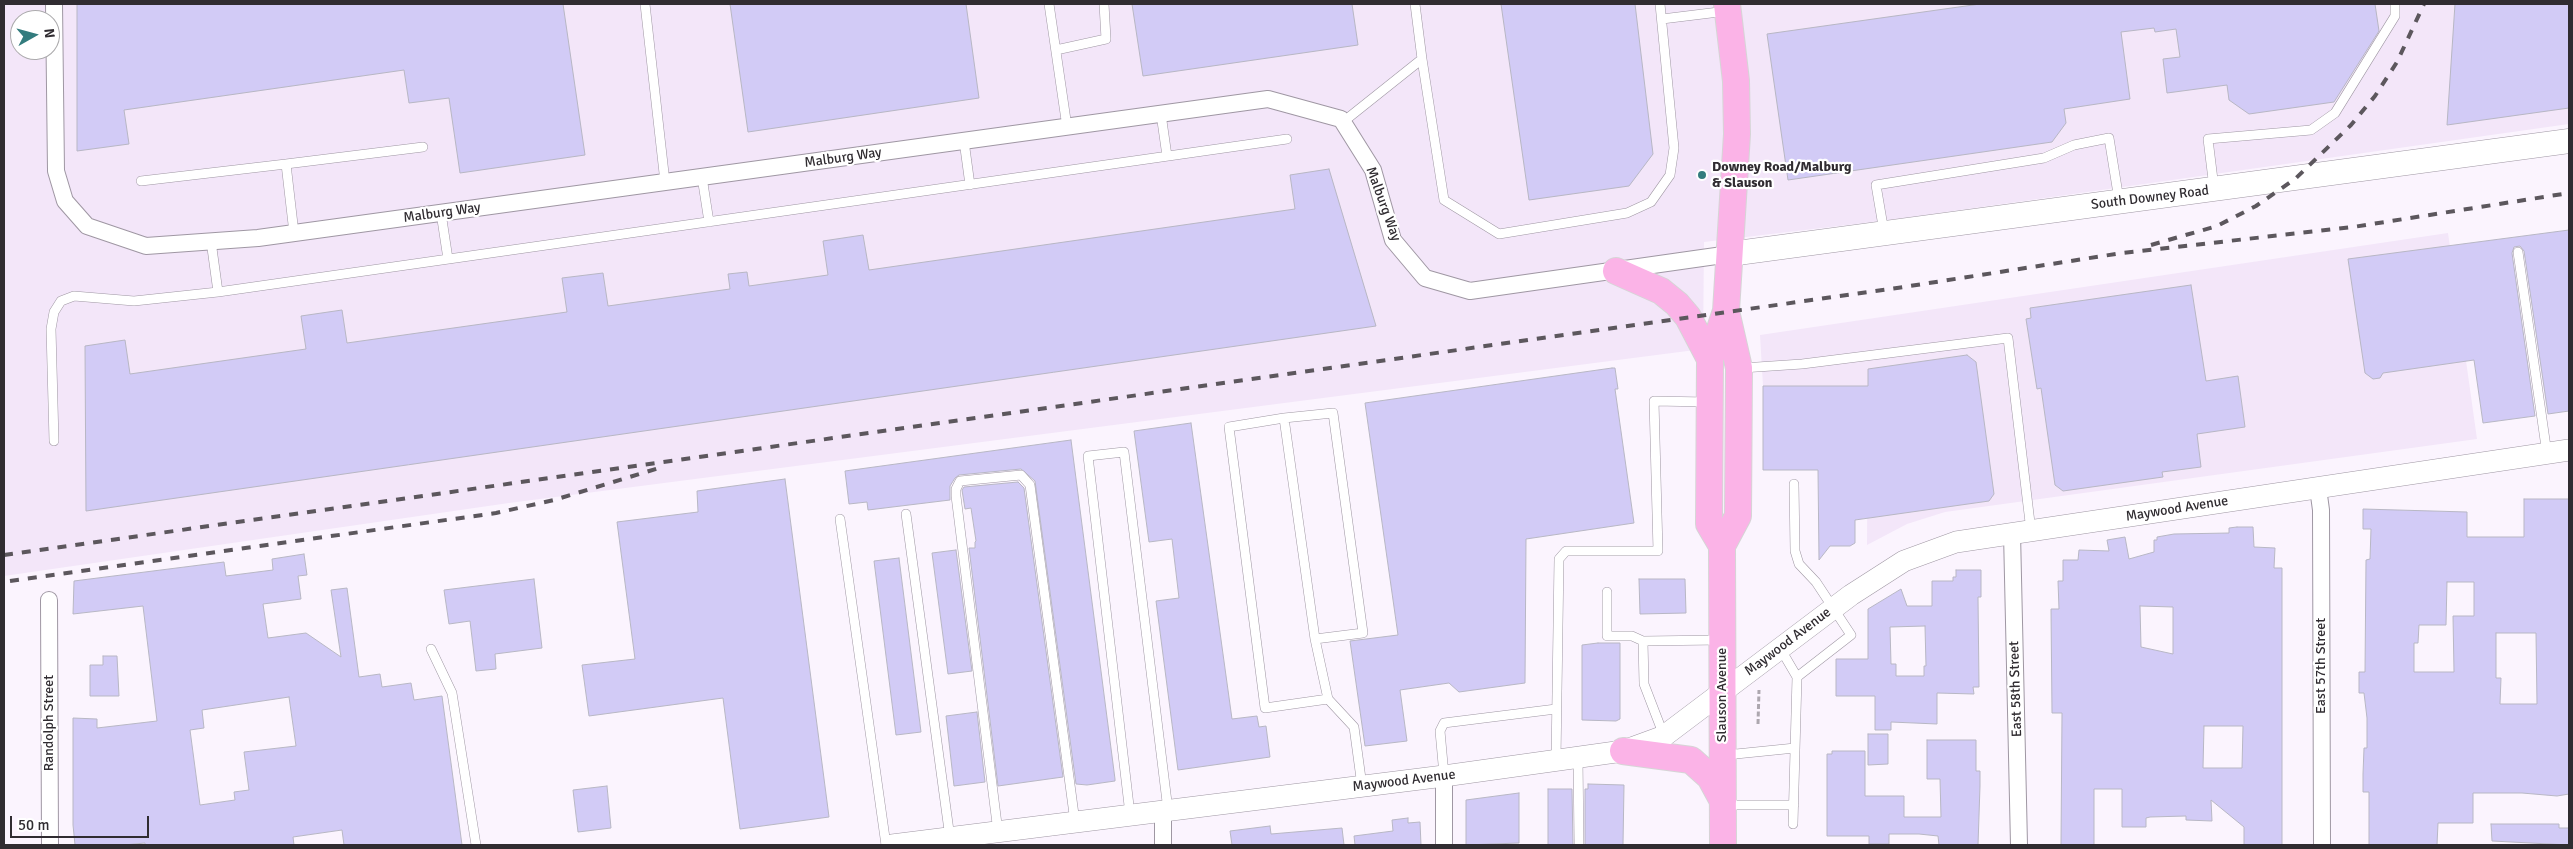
<!DOCTYPE html>
<html>
<head>
<meta charset="utf-8">
<style>
  body { margin:0 }
  #map { position:relative; width:2573px; height:849px; overflow:hidden; background:#fbf4fe; font-family:Signika,sans-serif }
  canvas { display:block }
  .frame { position:absolute; inset:0; border:5px solid #302c31; pointer-events:none }
  .north { position:absolute; left:10px; top:10px; width:50px; height:50px; box-sizing:border-box; background:#fff; border:1px solid #acabad; border-radius:50%; rotate:83deg; font-size:14px; font-weight:700; line-height:20px; text-align:center; color:#302c31 }
  .north::after { content:''; display:block; margin:auto; width:18px; height:22px; background:#337c7e; clip-path:polygon(50% 0,100% 100%,50% 72%,0 100%) }
  .scale { position:absolute; left:10px; top:816px; width:139px; height:22px; box-sizing:border-box; border:2px solid #302c31; border-top:0; padding-left:6px; font-size:15px; line-height:18px; white-space:nowrap; color:#302c31; -webkit-text-stroke:4px #fff; paint-order:stroke }
</style>
</head>
<body>
<div id="map">
<canvas width="2573" height="849"></canvas>
<div class="frame"></div>
<div class="north">N</div>
<div class="scale">50 m</div>
</div>
<script>
const g = document.querySelector('canvas').getContext('2d');
g.lineJoin = 'round';
function paint(path, color) {
  g.fillStyle = color;
  g.fill(path, 'evenodd');
}
function poly(rows) {
  const path = new Path2D();
  for (const r of rows) {
    path.moveTo(r[0], r[1]);
    for (let i = 2; i < r.length; i += 2) path.lineTo(r[i], r[i + 1]);
  }
  return path;
}
function strokePath(path, color, width, dash) {
  g.strokeStyle = color;
  g.lineWidth = width;
  g.lineCap = dash ? 'butt' : 'round';
  g.setLineDash(dash || []);
  g.stroke(path);
}
function drawText(font, color, halo, rows, align = 'center') {
  g.font = font + ' Signika,sans-serif';
  g.lineWidth = 4.5;
  g.setLineDash([]);
  g.textBaseline = 'middle';
  g.strokeStyle = halo;
  g.fillStyle = color;
  for (const [text, x, y, turn = 0] of rows) {
    g.save();
    g.translate(x, y);
    g.rotate((+turn || 0) * Math.PI / 180);
    g.textAlign = isNaN(turn) ? turn : align;
    if (halo) g.strokeText(text, 0, 0);
    g.fillText(text, 0, 0);
    g.restore();
  }
}
const built = poly([
  [4,4,2569,4,2569,124,1889,220,1704,242,1703,349,509,503,4,576],
  [20,20,50,20,50,50,20,50],
  [2448,233,2477,439,1945,512,1907,524,1867,545,1868,386,1763,386,1760,335]
]);
const building = poly([
  [77,4,563,4,585,155,460,173,449,98,409,103,404,70,124,110,129,144,77,151,77,4],
  [730,4,966,4,979,98,748,132,730,4],
  [1132,4,1352,4,1358,45,1143,76,1132,4],
  [1501,4,1635,4,1653,154,1629,186,1529,200,1501,4],
  [1980,4,2375,4,2379,31,2334,102,2249,114,2229,100,2227,85,2167,93,2163,59,2180,57,2176,29,2155,32,2154,28,2121,32,2130,99,2064,109,2066,123,2052,142,1788,180,1767,34,1980,4],
  [2455,4,2569,4,2569,108,2447,125,2455,4],
  [1329,169,1376,326,86,511,85,346,125,340,130,374,306,349,301,316,342,310,347,343,567,312,562,278,603,273,608,306,730,289,728,274,747,272,749,286,828,275,823,241,863,235,869,270,1295,209,1290,175,1329,169],
  [2569,230,2569,411,2548,414,2524,251,2520,246,2514,247,2512,253,2535,416,2483,423,2474,360,2383,373,2380,378,2373,379,2365,373,2348,259,2569,230],
  [2191,285,2206,381,2238,376,2245,427,2197,434,2201,467,2162,472,2163,477,2063,491,2055,485,2041,388,2037,389,2026,319,2031,318,2030,308,2191,285],
  [1967,355,1976,362,1994,494,1989,501,1855,520,1855,543,1850,546,1830,546,1819,560,1818,470,1763,470,1763,386,1868,386,1868,369,1967,355],
  [1612,368,1615,368,1618,389,1615,389,1634,523,1526,539,1525,683,1459,692,1449,683,1400,690,1407,741,1365,746,1350,641,1398,635,1365,403,1612,368],
  [1191,423,1232,719,1257,716,1259,727,1266,726,1270,757,1178,770,1156,601,1179,598,1172,539,1149,542,1134,431,1191,423],
  [1071,440,1115,779,1115,781,1087,785,1076,784,1035,481,1021,469,959,475,955,478,950,486,950,500,868,510,867,502,849,504,845,471,1071,440],
  [785,479,829,817,740,829,723,698,589,716,582,665,635,659,617,522,698,512,697,491,785,479],
  [1018,482,1024,488,1063,777,998,786,969,548,975,548,975,542,976,541,971,508,965,509,962,490,964,487,1018,482],
  [2524,499,2569,499,2569,794,2557,796,2522,793,2473,793,2473,823,2438,823,2437,845,2369,845,2369,792,2363,792,2363,774,2364,748,2367,748,2367,718,2364,693,2359,693,2359,672,2365,672,2366,560,2370,559,2371,529,2363,529,2363,509,2467,512,2467,537,2524,537,2524,499],
  [2447,582,2474,582,2474,616,2453,616,2454,672,2414,672,2414,643,2418,643,2419,625,2446,625,2447,582],
  [2496,633,2536,633,2537,704,2500,704,2501,678,2496,678,2496,633],
  [2237,527,2253,527,2254,547,2275,548,2274,568,2282,568,2282,845,2244,845,2244,827,2211,800,2212,821,2186,820,2186,816,2150,817,2146,818,2146,827,2122,827,2122,789,2094,789,2094,845,2061,845,2062,713,2052,713,2051,609,2059,609,2058,581,2063,581,2063,560,2078,560,2079,550,2109,551,2107,540,2125,537,2129,559,2154,552,2154,540,2157,540,2157,537,2174,534,2229,533,2229,528,2237,527],
  [2140,606,2173,607,2173,654,2141,647,2140,606],
  [2204,726,2243,726,2242,768,2203,768,2204,726],
  [956,550,972,671,948,674,932,553,956,550],
  [304,554,307,575,298,576,301,599,263,604,268,638,306,633,341,657,331,590,347,588,359,677,380,674,382,687,411,683,414,700,442,696,462,845,344,845,342,830,293,837,294,845,145,845,145,843,124,845,75,845,73,825,73,718,97,719,97,728,157,721,143,606,73,614,74,581,224,562,226,576,273,570,272,559,304,554],
  [289,697,296,746,244,752,249,790,234,792,235,800,200,805,190,730,204,728,202,710,289,697],
  [899,558,921,732,896,735,874,561,899,558],
  [1956,570,1981,570,1981,597,1978,597,1979,687,1973,687,1974,694,1937,693,1937,724,1891,722,1891,730,1875,730,1875,696,1836,696,1836,659,1868,659,1868,609,1901,589,1907,606,1932,606,1932,581,1953,581,1953,577,1956,577,1956,570],
  [1925,626,1926,666,1924,666,1924,676,1896,676,1896,664,1891,664,1890,627,1925,626],
  [534,579,542,648,495,654,496,669,476,671,470,621,449,624,444,590,534,579],
  [1639,579,1685,579,1686,613,1640,614,1639,579],
  [1598,643,1620,643,1620,719,1616,721,1582,720,1582,645,1598,643],
  [103,656,117,656,119,696,90,696,90,665,103,665,103,656],
  [977,712,985,782,954,786,946,716,977,712],
  [1868,734,1888,734,1888,764,1868,765,1868,734],
  [1927,740,1976,740,1976,771,1980,771,1980,786,1978,845,1939,845,1938,836,1919,834,1889,834,1889,844,1869,844,1869,836,1827,836,1827,754,1832,754,1832,751,1865,751,1865,796,1904,796,1904,817,1941,817,1940,779,1927,779,1927,740],
  [1588,784,1624,785,1623,845,1585,845,1585,789,1588,789,1588,784],
  [607,786,611,828,578,832,573,790,607,786],
  [1548,789,1572,789,1573,845,1548,845,1548,789],
  [1519,793,1519,843,1466,845,1466,800,1519,793],
  [1408,818,1408,823,1420,822,1421,845,1355,845,1354,836,1393,831,1392,820,1408,818],
  [2491,824,2559,824,2559,828,2569,828,2569,845,2492,841,2491,824],
  [1270,826,1271,834,1342,828,1344,845,1232,845,1230,831,1270,826]
]);
const path = poly([
  [1758,724,1759,690]
]);
const service = poly([
  [645,4,665,182],
  [1049,4,1067,127],
  [1415,4,1422,59],
  [1662,19,1727,11],
  [1056,50,1106,39,1104,4],
  [1161,114,1167,156],
  [1343,122,1422,59,1444,200,1499,234,1627,213,1651,202,1670,175,1674,148,1660,4],
  [964,141,970,185],
  [702,177,709,222],
  [141,181,286,164],
  [2214,188,2208,139,2311,130,2335,113,2395,16,2395,4],
  [441,213,448,259],
  [1884,232,1876,185,2044,158,2074,145,2109,138,2119,200],
  [294,233,286,164,423,147],
  [211,241,218,292,1287,139],
  [2518,252,2547,454],
  [1742,368,1802,364,2008,338,2031,531],
  [1284,418,1229,427,1265,708,1328,699],
  [54,441,51,329,54,312,61,301,74,296,134,301,218,292],
  [1794,484,1795,551,1799,564,1816,582,1851,635,1797,677],
  [906,514,950,838],
  [840,519,886,845],
  [1607,592,1607,636,1632,636,1643,641,1719,640],
  [1315,639,1363,633,1333,413,1284,418,1315,639,1328,699,1354,727,1362,786],
  [1643,641,1644,684,1664,736],
  [1780,648,1797,677,1793,824],
  [431,649,452,693,476,845],
  [1726,755,1795,748],
  [1578,758,1579,845],
  [1556,760,1559,559,1566,551,1658,551,1654,401,1707,402],
  [1444,775,1440,731,1444,723,1556,709],
  [1724,805,1794,805],
  [1130,814,1088,456,1124,452,1168,810],
  [998,832,956,496,956,489,960,481,1021,475,1030,485,1075,822]
]);
const minor = poly([
  [54,4,56,171,65,201,87,226,146,246,258,238,1268,99,1341,119,1373,170,1393,240,1425,278,1470,291,1730,254],
  [2318,488,2321,510,2322,845],
  [2012,533,2019,845],
  [49,600,50,845],
  [1163,811,1163,845],
  [1444,845,1444,776]
]);
const tertiary = poly([
  [892,845,1444,776,1623,751,1664,736,1851,595,1904,561,1956,542,2569,450]
]);
const secondary = poly([
  [1730,254,2569,141]
]);
const primary = poly([
  [1616,271,1661,291,1677,304,1688,317,1710,359],
  [1722,546,1709,524,1710,359,1726,311,1737,134,1736,81,1727,4],
  [1623,751,1691,760,1710,777,1723,801],
  [1723,845,1722,546,1738,516,1739,368,1726,311]
]);
const rail = poly([
  [2151,245,2217,226,2256,206,2295,179,2351,125,2375,96,2397,62,2424,4],
  [4,555,1897,288,2122,253,2353,227,2569,193],
  [10,581,496,513,554,500,659,468]
]);
const markers = [
  [1702,175,5,"#337c7e"]
];
const streetNames = [
  ["Malburg Way",843,158,-8],
  ["South Downey Road",2150,198,-7],
  ["Malburg Way",1383,204,70],
  ["Malburg Way",442,213,-8],
  ["Maywood Avenue",2177,509,-9],
  ["Maywood Avenue",1788,642,-37],
  ["East 57th Street",2321,666,-90],
  ["East 58th Street",2016,689,-92],
  ["Slauson Avenue",1722,695,-90],
  ["Randolph Street",49,723,-90],
  ["Maywood Avenue",1404,781,-7]
];
const poiNames = [
  ["Downey Road/Malburg",1712,167],
  ["& Slauson",1712,183]
];
paint(built, '#f3e6f9');
paint(building, '#d2cbf6');
strokePath(building, '#b8b7c4', 1);
strokePath(service, '#9f97a3', 10);
strokePath(minor, '#9f97a3', 18);
strokePath(tertiary, '#9f97a3', 22);
strokePath(secondary, '#9f97a3', 25);
strokePath(primary, '#d6d5d6', 28);
strokePath(path, '#ada7af', 3, [5, 2.5]);
strokePath(service, '#fff', 9);
strokePath(minor, '#fff', 16);
strokePath(tertiary, '#fff', 21);
strokePath(secondary, '#fff', 24);
strokePath(primary, '#fbb3e7', 26);
strokePath(rail, '#5c575d', 4, [9, 9]);
for (const [x, y, r, color] of markers) {
  const dot = new Path2D();
  dot.arc(x, y, r, 0, 2 * Math.PI);
  g.fillStyle = color;
  g.fill(dot);
  strokePath(dot, '#fff', 2);
}
drawText('14px', '#302c31', '#fff', streetNames);
drawText('bold 14px', '#302c31', '#fff', poiNames, 'left');
</script>
</body>
</html>
